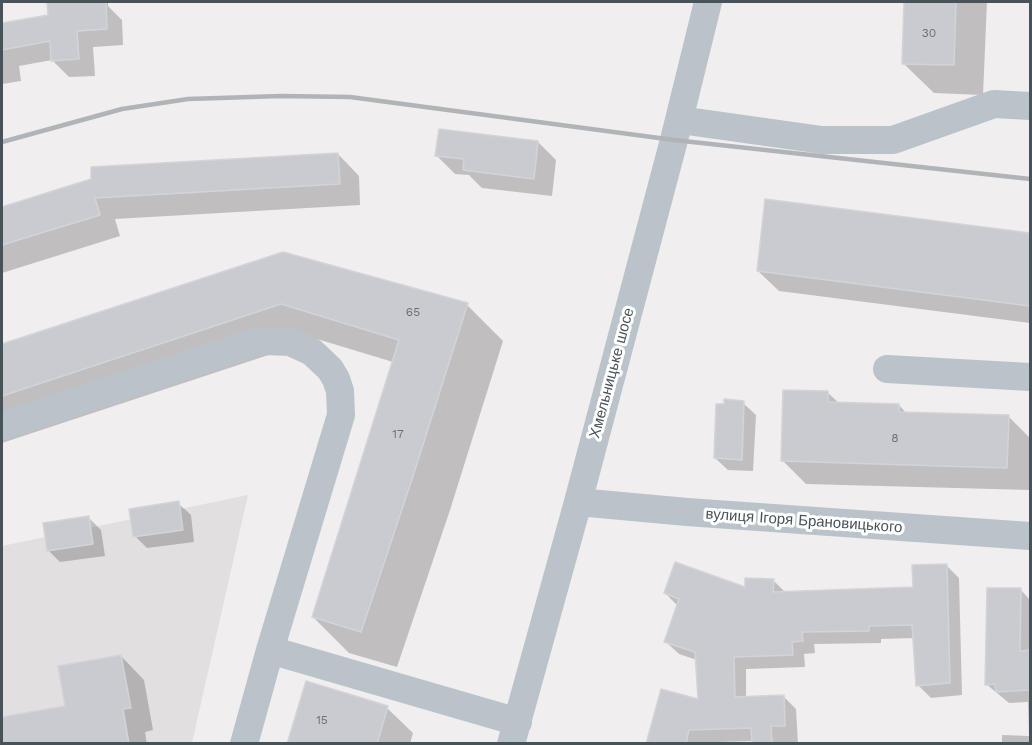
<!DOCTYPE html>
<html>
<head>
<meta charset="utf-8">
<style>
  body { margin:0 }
  #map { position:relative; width:1032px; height:745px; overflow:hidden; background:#f0eeee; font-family:"Work Sans",sans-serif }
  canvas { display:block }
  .frame { position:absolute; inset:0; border:3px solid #485259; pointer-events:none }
</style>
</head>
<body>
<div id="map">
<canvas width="1032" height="745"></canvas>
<div class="frame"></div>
</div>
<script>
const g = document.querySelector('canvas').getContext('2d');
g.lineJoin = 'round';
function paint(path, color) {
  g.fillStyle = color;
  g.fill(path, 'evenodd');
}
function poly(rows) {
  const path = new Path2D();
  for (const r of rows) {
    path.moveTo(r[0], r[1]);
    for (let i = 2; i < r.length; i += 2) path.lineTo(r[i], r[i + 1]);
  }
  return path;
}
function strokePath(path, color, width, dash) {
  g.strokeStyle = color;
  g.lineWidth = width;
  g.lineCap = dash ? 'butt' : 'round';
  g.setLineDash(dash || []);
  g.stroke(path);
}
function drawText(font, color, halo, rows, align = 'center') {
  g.font = font + ' "Work Sans",sans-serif';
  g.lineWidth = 6;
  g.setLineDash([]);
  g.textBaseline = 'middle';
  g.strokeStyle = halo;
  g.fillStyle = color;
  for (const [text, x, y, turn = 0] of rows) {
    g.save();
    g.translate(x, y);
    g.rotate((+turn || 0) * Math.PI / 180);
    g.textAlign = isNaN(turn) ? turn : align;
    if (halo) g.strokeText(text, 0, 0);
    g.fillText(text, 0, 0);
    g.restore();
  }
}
const education = poly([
  [248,495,192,743,2,743,2,546]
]);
const shadow = poly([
  [49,2,108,2,108,6,122,20,123,45,93,47,95,76,69,77,52,60,19,66,21,81,2,84,2,25,50,16],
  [905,2,987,2,983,95,934,93,903,63],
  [538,142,556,160,552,196,482,188,469,175,455,174,437,156],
  [338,154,359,176,360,205,115,219,120,236,2,273,2,209,93,180],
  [767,201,1030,234,1030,323,779,291,758,271],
  [283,254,467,305,503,341,450,510,397,667,349,653,313,617,393,362,317,339,2,443,2,346],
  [828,393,839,403,899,405,907,414,1008,416,1030,438,1030,490,806,484,783,461],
  [743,403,756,415,753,471,728,470,715,458],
  [178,503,191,515,194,542,147,548,135,536],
  [89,518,101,530,105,556,60,562,48,550],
  [946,565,959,578,962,695,931,698,918,685,914,638,881,639,881,643,814,644,815,653,804,654,805,667,746,669,746,698,784,697,796,709,798,744,754,744,754,741,647,744,700,701,697,660,679,654,666,642,678,606,665,593,746,589,773,580,786,593,914,589],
  [1021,590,1030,600,1030,744,1002,744,1002,735,1029,736,1028,702,1009,703,986,684],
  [121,656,144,680,153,730,145,732,147,744,2,744,2,719,67,707],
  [387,708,413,733,410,744,288,744]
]);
const building = poly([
  [47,2,106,2,107,29,77,31,79,59,51,61,50,41,2,50,2,23,48,15,47,2],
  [904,2,956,2,954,65,902,64,904,2],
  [439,129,538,141,534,179,463,170,464,159,435,156,439,129],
  [338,153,340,184,95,198,100,215,2,245,2,207,91,179,91,167,338,153],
  [765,199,1030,233,1030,306,757,271,765,199],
  [283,252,468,303,414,473,361,632,312,617,399,340,281,304,2,396,2,344,283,252],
  [783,390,828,391,828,402,899,404,899,412,1009,415,1007,468,781,461,783,390],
  [724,399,744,401,742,460,714,458,716,404,724,404,724,399],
  [179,501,183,530,133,537,129,509,179,501],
  [89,516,93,544,47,551,43,523,89,516],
  [675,562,745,587,745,578,774,579,773,592,913,587,912,565,947,564,950,683,916,686,912,625,869,626,869,631,802,632,803,641,792,642,793,655,734,657,735,697,784,695,785,726,771,726,772,744,752,744,751,728,689,730,686,744,646,744,661,689,698,699,695,652,664,642,679,599,664,593,675,562],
  [987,588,1021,588,1020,651,1030,650,1030,690,996,692,995,684,985,685,987,588],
  [121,655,131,708,123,709,129,744,2,744,2,717,65,706,58,666,121,655],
  [306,681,388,706,377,744,287,744,306,681]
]);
const minor = poly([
  [680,120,822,140,893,140,994,104,1030,106],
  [887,369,1030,377],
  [2,426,253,343,265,341,290,342,312,352,330,369,336,379,340,391,341,415,270,650,518,722],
  [578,502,687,512,1030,536],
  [244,744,270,650],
  [511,744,578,502,674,140,708,2]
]);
const rail = poly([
  [2,142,122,109,188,99,281,96,350,97,674,140,1030,179]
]);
const numberNames = [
  ["30",929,33],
  ["65",413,312],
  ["17",398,434],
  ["8",895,438],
  ["15",322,720]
];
const streetNames = [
  ["Хмельницьке шосе",612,373,-75],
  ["вулиця Ігоря Брановицького",804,521,4]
];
paint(education, '#e1dfdf');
paint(shadow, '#0003');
paint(building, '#c9cbd0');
strokePath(building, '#d2d4d9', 1.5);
strokePath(minor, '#bac3c9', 28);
strokePath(rail, '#b0b3b7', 4.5);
drawText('12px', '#687077', null, numberNames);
drawText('15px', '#485259', '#fff', streetNames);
</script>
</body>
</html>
